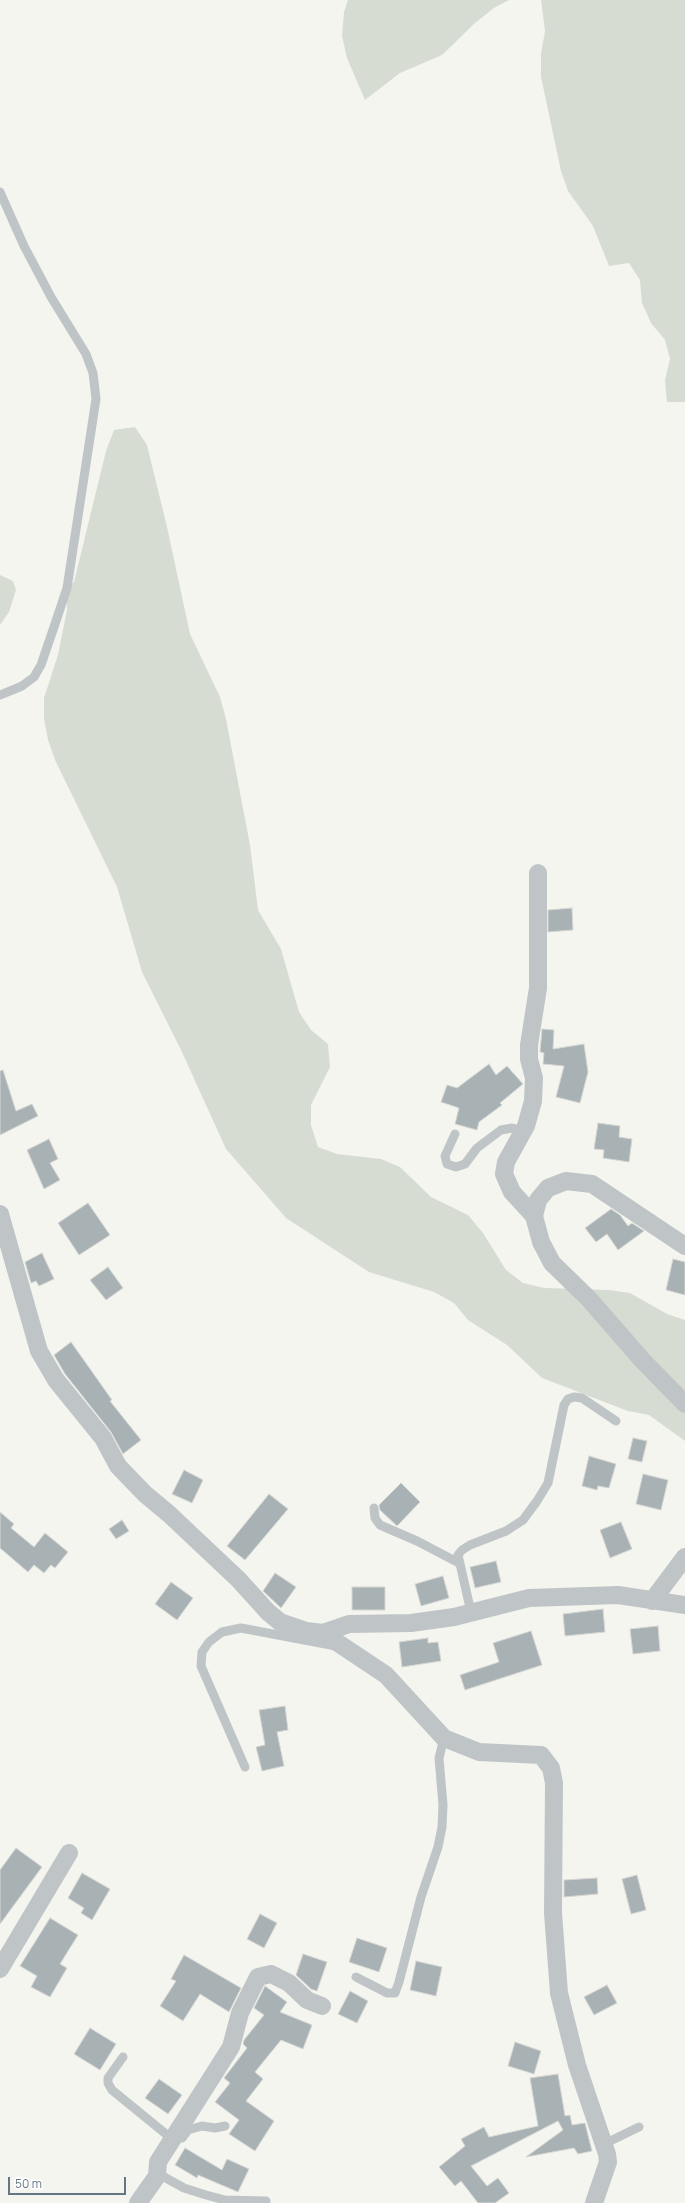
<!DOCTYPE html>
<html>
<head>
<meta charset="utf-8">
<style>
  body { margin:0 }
  #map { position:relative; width:685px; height:2203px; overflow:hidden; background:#f5f5f0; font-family:Manrope,sans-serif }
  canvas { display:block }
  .scale { position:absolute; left:8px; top:2177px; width:118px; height:18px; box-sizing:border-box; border:2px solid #627783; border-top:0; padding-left:5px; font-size:12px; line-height:14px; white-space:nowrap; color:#627783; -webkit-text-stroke:3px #fff; paint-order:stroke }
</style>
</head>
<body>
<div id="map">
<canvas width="685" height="2203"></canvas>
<div class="scale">50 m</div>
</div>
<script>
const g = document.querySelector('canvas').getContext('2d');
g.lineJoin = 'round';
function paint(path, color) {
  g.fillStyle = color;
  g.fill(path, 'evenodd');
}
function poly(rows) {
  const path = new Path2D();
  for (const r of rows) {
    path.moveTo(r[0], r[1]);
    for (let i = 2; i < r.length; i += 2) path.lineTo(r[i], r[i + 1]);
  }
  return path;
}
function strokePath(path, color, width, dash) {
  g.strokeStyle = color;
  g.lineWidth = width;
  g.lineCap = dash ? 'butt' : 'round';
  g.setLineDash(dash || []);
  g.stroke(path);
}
const green = poly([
  [348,0,509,0,494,8,475,23,442,55,400,73,365,100,347,58,342,36,344,12],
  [541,0,685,0,685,402,667,402,665,380,670,359,665,340,651,323,642,303,640,280,629,263,609,266,593,226,568,191,561,171,541,77,541,54,545,31],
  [135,427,147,445,167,527,190,634,220,697,226,719,250,845,258,910,281,949,299,1012,311,1030,328,1044,330,1067,311,1105,311,1125,318,1147,337,1154,381,1159,400,1167,431,1197,468,1215,483,1233,506,1270,523,1283,544,1288,609,1290,630,1293,667,1314,685,1320,685,1441,649,1415,628,1411,542,1378,507,1345,468,1320,454,1303,434,1292,369,1272,286,1218,226,1149,181,1050,142,972,117,887,55,760,48,740,44,719,44,698,58,655,67,610,67,588,74,582,106,451,114,430],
  [0,575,13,581,16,590,9,612,0,625]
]);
const building = poly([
  [572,908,573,930,548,932,548,910,572,908],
  [542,1029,554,1030,553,1049,584,1044,588,1072,580,1103,556,1097,564,1066,543,1064,544,1053,540,1052,542,1029],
  [489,1064,496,1075,507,1066,523,1084,500,1103,502,1105,479,1122,477,1130,455,1124,459,1108,441,1102,447,1085,457,1088,489,1064],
  [3,1070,16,1111,32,1104,38,1116,0,1135,0,1071,3,1070],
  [598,1123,620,1126,619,1137,632,1139,629,1162,603,1158,604,1150,594,1149,598,1123],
  [49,1139,58,1159,50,1163,60,1180,44,1189,27,1150,49,1139],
  [88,1203,110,1235,79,1255,58,1223,88,1203],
  [611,1209,620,1215,628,1226,632,1223,644,1231,618,1250,607,1234,596,1242,585,1228,611,1209],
  [42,1253,54,1279,39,1286,36,1281,31,1283,25,1262,42,1253],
  [673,1259,685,1262,685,1295,666,1290,673,1259],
  [108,1267,123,1288,106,1300,90,1280,108,1267],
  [71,1342,112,1400,110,1401,141,1440,123,1454,111,1432,65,1374,54,1355,71,1342],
  [633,1438,647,1441,642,1462,628,1459,633,1438],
  [589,1456,616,1464,609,1488,598,1486,597,1490,582,1486,589,1456],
  [184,1470,203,1480,192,1503,172,1494,184,1470],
  [643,1474,668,1480,661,1510,636,1504,643,1474],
  [401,1483,420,1502,397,1526,380,1510,379,1505,401,1483],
  [269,1494,288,1509,245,1560,227,1546,269,1494],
  [0,1512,14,1524,11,1528,34,1547,45,1533,68,1552,55,1568,51,1565,44,1573,34,1565,28,1572,0,1548,0,1512],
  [122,1520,129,1531,116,1539,109,1529,122,1520],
  [621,1522,632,1549,610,1558,600,1530,621,1522],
  [496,1561,501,1582,475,1588,470,1567,496,1561],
  [275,1573,296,1587,281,1608,263,1591,275,1573],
  [443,1576,449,1598,421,1606,415,1584,443,1576],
  [171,1582,193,1598,177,1620,155,1604,171,1582],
  [352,1587,385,1587,385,1610,352,1610,352,1587],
  [603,1609,605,1632,565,1636,563,1614,603,1609],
  [658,1626,660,1651,633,1654,630,1629,658,1626],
  [531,1631,542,1665,465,1690,460,1675,499,1662,493,1643,531,1631],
  [428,1638,428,1643,438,1642,441,1661,402,1667,399,1642,428,1638],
  [285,1706,288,1730,277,1732,284,1766,262,1771,256,1747,265,1745,259,1710,285,1706],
  [16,1848,42,1867,0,1924,0,1870,16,1848],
  [82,1873,110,1889,92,1920,81,1913,84,1908,68,1898,82,1873],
  [637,1875,646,1910,631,1914,622,1879,637,1875],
  [597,1878,598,1894,564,1897,564,1880,597,1878],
  [260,1914,277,1923,264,1948,247,1939,260,1914],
  [50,1918,78,1935,60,1964,67,1968,50,1997,31,1987,37,1976,20,1966,50,1918],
  [357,1938,387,1948,379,1972,349,1962,357,1938],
  [303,1954,327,1962,317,1991,311,1989,296,1975,303,1954],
  [184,1955,241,1988,229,2012,200,1994,183,2021,160,2006,176,1981,171,1979,184,1955],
  [416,1961,442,1967,436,1996,410,1990,416,1961],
  [607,1985,617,2003,594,2015,584,1997,607,1985],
  [265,1986,287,2002,280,2012,312,2025,303,2049,281,2040,255,2072,263,2079,246,2101,274,2121,255,2151,229,2134,239,2120,215,2102,230,2083,224,2078,247,2048,243,2044,244,2040,264,2015,254,2008,265,1986],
  [350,1991,368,2001,357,2023,338,2014,350,1991],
  [90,2028,116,2044,100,2070,74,2054,90,2028],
  [515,2042,541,2051,534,2074,508,2066,515,2042],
  [558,2074,565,2116,570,2115,572,2125,585,2123,592,2151,578,2154,574,2148,526,2157,563,2130,558,2121,471,2166,487,2186,498,2178,509,2193,495,2203,478,2203,461,2181,455,2186,439,2167,465,2146,461,2139,484,2127,489,2137,538,2126,530,2078,558,2074],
  [159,2079,182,2095,168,2114,145,2098,159,2079],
  [185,2148,222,2170,227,2159,249,2169,238,2192,198,2175,197,2178,175,2165,185,2148]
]);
const service = poly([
  [0,192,24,246,51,297,86,354,93,373,96,399,67,588,56,621,41,665,34,677,22,686,0,695],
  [455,1134,445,1156,447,1164,456,1167,465,1164,477,1148,501,1130,512,1128,519,1130,522,1136],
  [374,1508,375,1518,380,1525,417,1541,459,1563],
  [471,1612,458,1555,462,1550,470,1545,506,1531,523,1520,537,1501,548,1483,564,1405,568,1399,574,1397,582,1398,616,1421],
  [245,1767,201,1666,202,1652,209,1642,222,1632,241,1628,336,1646],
  [356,1977,387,1993,395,1993,399,1982,421,1897,438,1847,442,1827,443,1805,439,1758,444,1738],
  [123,2057,108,2078,108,2083,112,2090,172,2139],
  [182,2138,188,2130,202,2126,215,2128,225,2126],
  [604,2144,639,2127],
  [158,2171,157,2173,184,2188,206,2195,225,2200,266,2201]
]);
const minor = poly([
  [0,1214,39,1351,56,1380,103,1438,118,1466,145,1494,169,1514,238,1579,268,1612,280,1622,306,1631,323,1633,386,1675,444,1738,479,1752,541,1755,551,1768,554,1783,553,1913,559,1993,577,2065,607,2154,608,2162,594,2203],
  [534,1216,512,1192,504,1174,506,1162,526,1126,533,1101,534,1078,529,1059,529,1045,538,988,538,873],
  [685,1246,592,1184,566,1181,548,1188,538,1200,534,1216,541,1242,552,1263,589,1299,643,1361,685,1404],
  [652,1601,685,1557],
  [323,1633,349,1624,411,1623,454,1617,529,1598,618,1595,685,1605],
  [0,1969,69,1853],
  [138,2203,157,2176,158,2162,231,2047,240,2013,258,1977,271,1974,289,1983,307,2000,322,2006]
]);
paint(green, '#d6dcd1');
paint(building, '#a8b2b5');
strokePath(building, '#d6d6d3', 1);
strokePath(service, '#bfc5c7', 9);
strokePath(minor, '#bfc5c7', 18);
</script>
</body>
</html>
